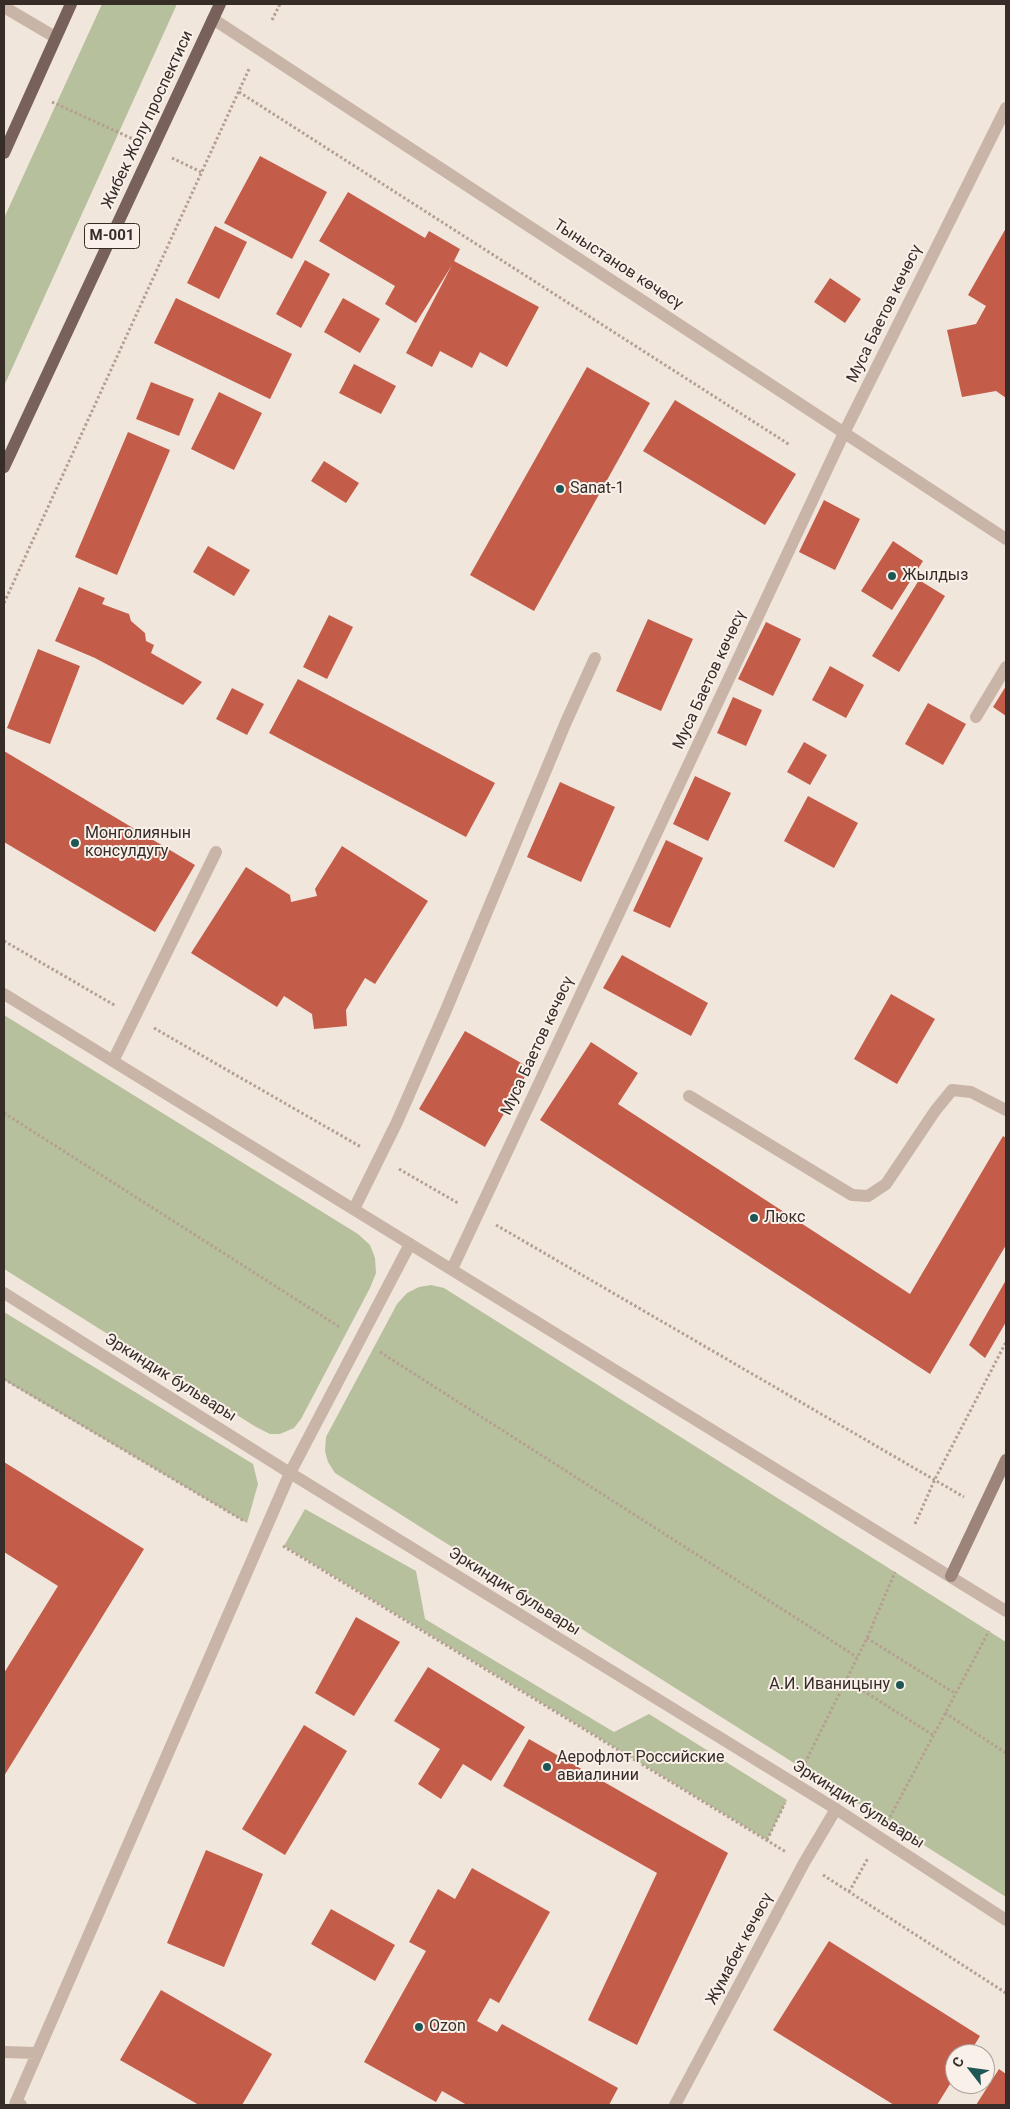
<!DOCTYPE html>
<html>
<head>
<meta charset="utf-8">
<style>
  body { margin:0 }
  #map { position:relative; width:1010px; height:2109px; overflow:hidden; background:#f1e6dc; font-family:Roboto,sans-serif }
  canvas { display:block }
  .frame { position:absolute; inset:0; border:5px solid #362c28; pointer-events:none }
  .north { position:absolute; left:945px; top:2044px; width:50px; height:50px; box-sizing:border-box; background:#f9f0e9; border:1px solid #aba29c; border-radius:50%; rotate:300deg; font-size:14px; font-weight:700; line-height:20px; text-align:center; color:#362c28 }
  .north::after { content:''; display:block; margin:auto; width:18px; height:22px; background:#1f5756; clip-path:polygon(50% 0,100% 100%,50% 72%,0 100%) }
</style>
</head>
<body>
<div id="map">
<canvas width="1010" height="2109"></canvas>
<div class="frame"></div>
<div class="north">С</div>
</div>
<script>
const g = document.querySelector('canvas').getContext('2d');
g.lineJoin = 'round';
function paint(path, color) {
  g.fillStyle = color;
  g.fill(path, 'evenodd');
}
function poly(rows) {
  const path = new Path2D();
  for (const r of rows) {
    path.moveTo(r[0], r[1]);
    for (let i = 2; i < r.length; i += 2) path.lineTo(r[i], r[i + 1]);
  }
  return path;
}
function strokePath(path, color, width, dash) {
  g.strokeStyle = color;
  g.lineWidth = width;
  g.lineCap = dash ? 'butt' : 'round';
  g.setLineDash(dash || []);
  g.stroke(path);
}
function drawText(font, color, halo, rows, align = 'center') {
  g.font = font + ' Roboto,sans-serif';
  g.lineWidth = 4;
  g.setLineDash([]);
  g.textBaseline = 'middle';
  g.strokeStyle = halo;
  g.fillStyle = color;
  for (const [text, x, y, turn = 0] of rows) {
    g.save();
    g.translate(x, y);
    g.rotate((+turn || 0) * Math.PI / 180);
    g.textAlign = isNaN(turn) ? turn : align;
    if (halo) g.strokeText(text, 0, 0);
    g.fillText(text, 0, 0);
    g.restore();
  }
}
const green = poly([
  [102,4,177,4,4,386,4,218],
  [4,1015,358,1234,370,1245,375,1258,376,1273,370,1288,301,1419,294,1428,280,1434,270,1434,256,1427,4,1269],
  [431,1285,444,1288,1006,1642,1006,1897,335,1473,328,1462,325,1451,326,1437,397,1304,407,1293,419,1287],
  [4,1312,253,1464,258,1484,247,1523,4,1380],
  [305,1509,416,1571,425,1619,614,1732,649,1714,787,1800,767,1840,284,1546]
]);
const building = poly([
  [260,156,327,192,292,259,224,223],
  [348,192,425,238,429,231,460,249,454,261,539,307,507,367,480,352,472,368,440,351,432,367,406,353,452,265,416,323,385,304,395,286,319,241],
  [215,226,247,242,219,299,187,283],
  [1006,228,1006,398,996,391,962,397,947,330,976,324,986,306,968,295],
  [305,260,330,274,301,328,276,314],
  [830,278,861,299,845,323,814,302],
  [176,298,292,354,270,399,154,343],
  [343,298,380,319,360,353,324,332],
  [354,364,396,386,381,414,339,393],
  [587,367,650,403,534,611,470,575],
  [151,382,194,399,179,436,136,419],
  [219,392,262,413,234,470,191,449],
  [675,400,796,474,765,525,643,451],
  [128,432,170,450,117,575,75,557],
  [324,461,359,483,346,503,311,481],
  [824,500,860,519,835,570,799,552],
  [893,541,923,561,892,610,861,591],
  [208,546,250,570,234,596,193,572],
  [919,580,945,596,899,672,872,656],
  [79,587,105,598,102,604,129,614,131,621,145,633,146,641,154,645,151,653,202,682,183,705,95,658,55,641],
  [329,615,353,627,327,679,303,667],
  [648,619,693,639,661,711,616,691],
  [766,622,801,639,773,696,738,679],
  [38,649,80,666,50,744,7,728],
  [830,666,864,685,846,718,812,700],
  [298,679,495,783,466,837,269,733],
  [1006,686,1006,716,993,707],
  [232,688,264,704,247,735,216,719],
  [733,697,762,710,746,746,717,733],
  [928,703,966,724,943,765,905,744],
  [804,742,827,755,810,785,787,772],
  [4,751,195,865,155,932,4,842],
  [695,776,731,793,708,841,673,824],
  [560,782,615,807,581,882,527,857],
  [808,796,858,823,834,868,784,841],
  [666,840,703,858,670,928,633,911],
  [342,846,428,901,375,984,365,978,346,1010,347,1026,314,1029,312,1014,284,996,277,1007,191,953,246,867,290,895,291,902,317,896,315,889],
  [622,955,708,1003,691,1036,603,988],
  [891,994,935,1019,897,1084,854,1059],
  [465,1031,530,1068,485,1147,419,1109],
  [591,1042,638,1073,618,1104,910,1294,1003,1136,1006,1138,1006,1245,930,1374,540,1120],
  [1006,1280,1006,1322,985,1358,969,1345],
  [4,1462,144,1549,4,1776,4,1673,58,1586,4,1552],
  [356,1617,400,1642,354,1716,315,1693],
  [428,1667,525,1727,491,1781,463,1764,441,1799,418,1784,440,1749,394,1721],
  [304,1725,347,1751,285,1855,242,1829],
  [529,1739,728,1853,637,2045,588,2020,657,1873,503,1786],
  [206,1850,263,1874,224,1967,167,1943],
  [472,1868,550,1912,499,2003,490,1998,477,2021,497,2032,502,2024,618,2088,609,2105,467,2105,442,2091,436,2102,364,2062,426,1951,409,1942,438,1889,455,1899],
  [331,1909,395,1945,375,1981,311,1944],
  [829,1941,980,2036,969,2054,955,2054,955,2076,937,2105,894,2105,773,2030],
  [161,1990,272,2054,242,2105,199,2105,120,2060],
  [999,2069,1006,2074,1006,2105,976,2105]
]);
const path = poly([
  [272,20,280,4],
  [239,92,790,445],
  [52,102,133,139],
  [172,158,201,172],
  [4,603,249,69],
  [4,941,116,1006],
  [154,1028,361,1147],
  [4,1113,341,1328],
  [399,1169,458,1203],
  [496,1225,964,1497],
  [380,1352,857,1657],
  [4,1379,244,1521],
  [915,1524,935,1479,1006,1342],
  [283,1546,786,1852],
  [867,1638,956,1694],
  [846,1680,933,1735],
  [945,1713,1006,1753],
  [805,1763,867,1638,895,1572],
  [890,1817,989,1631],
  [767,1840,785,1803],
  [823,1875,1006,1993],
  [849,1892,868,1858]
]);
const lane = poly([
  [976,717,1006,667],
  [113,1061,216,852],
  [689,1096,852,1195,868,1196,886,1184,935,1111,952,1090,971,1092,1006,1110],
  [354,1209,397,1122,446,1010,566,722,595,658],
  [4,2052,36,2053],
  [16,2102,290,1473,410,1244],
  [675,2105,804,1863,836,1809]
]);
const street = poly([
  [4,7,55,37],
  [213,19,1006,539],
  [4,994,1006,1611],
  [452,1269,844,433,1006,108],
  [4,1293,290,1473,836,1809,1006,1920],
  [15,2105,16,2102,21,2105]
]);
const secondary = poly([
  [951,1576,1006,1460]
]);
const primary = poly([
  [4,153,71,4],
  [4,467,220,4]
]);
const markers = [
  [560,489,5,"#1f5756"],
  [892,576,5,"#1f5756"],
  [75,843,5,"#1f5756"],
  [754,1218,5,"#1f5756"],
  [900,1685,5,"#1f5756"],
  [547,1767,5,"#1f5756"],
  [419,2027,5,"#1f5756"]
];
const shields = [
  [112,236,55]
];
const shieldNames = [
  ["М-001",112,236]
];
const streetNames = [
  ["Жибек Жолу проспектиси",148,120,-65],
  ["Тыныстанов көчөсү",618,265,33],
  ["Муса Баетов көчөсү",885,314,-64],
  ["Муса Баетов көчөсү",710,680,-65],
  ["Муса Баетов көчөсү",538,1046,-65],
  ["Эркиндик бульвары",170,1378,32],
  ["Эркиндик бульвары",514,1592,32],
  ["Эркиндик бульвары",858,1805,32],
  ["Жумабек көчөсү",740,1949,-62]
];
const poiNames = [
  ["Sanat-1",570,489],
  ["Жылдыз",902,576],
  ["Монголиянын",85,834],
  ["консулдугу",85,852],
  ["Люкс",764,1218],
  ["А.И. Иваницыну",890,1685,"right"],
  ["Аерофлот Российские",557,1758],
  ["авиалинии",557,1776],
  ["Ozon",429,2027]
];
paint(green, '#b7c09c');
paint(building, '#c35c49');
strokePath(path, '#b59f93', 3, [2.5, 2.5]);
strokePath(lane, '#c9b5a8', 12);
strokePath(street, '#c9b5a8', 12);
strokePath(secondary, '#9d847a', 12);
strokePath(primary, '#78615a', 12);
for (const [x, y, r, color] of markers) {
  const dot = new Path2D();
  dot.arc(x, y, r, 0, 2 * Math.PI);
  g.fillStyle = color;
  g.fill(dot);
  strokePath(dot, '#f9f0e9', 2);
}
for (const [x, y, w] of shields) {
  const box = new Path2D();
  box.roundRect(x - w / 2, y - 12.5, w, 25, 4);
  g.fillStyle = '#f9f0e9';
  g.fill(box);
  strokePath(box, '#362c28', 1);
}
drawText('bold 15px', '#362c28', null, shieldNames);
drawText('16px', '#362c28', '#f9f0e9', streetNames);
drawText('16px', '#362c28', '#f9f0e9', poiNames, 'left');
</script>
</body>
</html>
